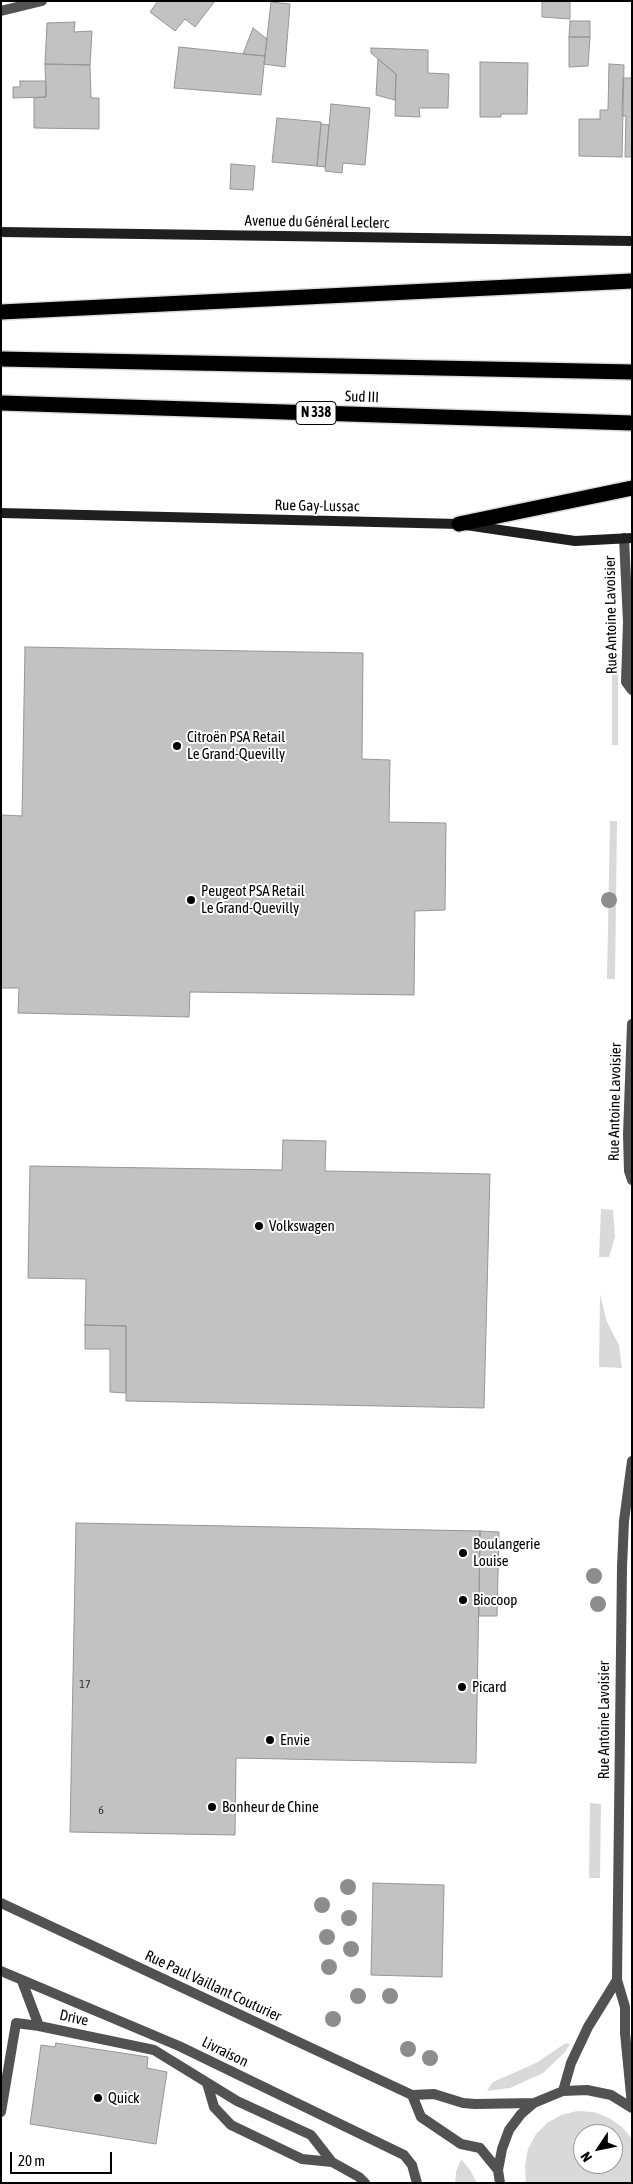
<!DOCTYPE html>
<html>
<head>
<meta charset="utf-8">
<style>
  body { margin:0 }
  #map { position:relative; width:633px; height:2184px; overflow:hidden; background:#fff; font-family:"Asap Condensed",sans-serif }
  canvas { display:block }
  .frame { position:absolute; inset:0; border:2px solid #000; pointer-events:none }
  .north { position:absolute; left:573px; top:2124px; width:50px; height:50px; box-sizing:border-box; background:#fff; border:1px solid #999; border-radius:50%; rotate:236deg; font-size:14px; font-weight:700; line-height:20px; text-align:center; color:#000 }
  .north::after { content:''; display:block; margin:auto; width:18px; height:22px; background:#000; clip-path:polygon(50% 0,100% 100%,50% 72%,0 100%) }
  .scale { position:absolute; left:10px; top:2152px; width:102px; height:22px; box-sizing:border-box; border:2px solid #000; border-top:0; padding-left:6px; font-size:15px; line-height:18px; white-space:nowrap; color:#000; -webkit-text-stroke:4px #fff; paint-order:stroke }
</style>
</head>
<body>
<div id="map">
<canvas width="633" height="2184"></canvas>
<div class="frame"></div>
<div class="north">N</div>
<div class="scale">20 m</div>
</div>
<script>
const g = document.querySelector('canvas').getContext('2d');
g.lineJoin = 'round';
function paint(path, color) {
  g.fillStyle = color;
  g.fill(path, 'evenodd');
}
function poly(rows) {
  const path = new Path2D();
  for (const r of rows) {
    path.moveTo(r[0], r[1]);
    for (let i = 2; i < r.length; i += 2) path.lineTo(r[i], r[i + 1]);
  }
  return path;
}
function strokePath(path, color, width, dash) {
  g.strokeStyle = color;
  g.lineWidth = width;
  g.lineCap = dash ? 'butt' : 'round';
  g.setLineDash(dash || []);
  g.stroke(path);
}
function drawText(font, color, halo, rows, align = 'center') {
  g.font = font + ' "Asap Condensed",sans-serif';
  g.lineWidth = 4;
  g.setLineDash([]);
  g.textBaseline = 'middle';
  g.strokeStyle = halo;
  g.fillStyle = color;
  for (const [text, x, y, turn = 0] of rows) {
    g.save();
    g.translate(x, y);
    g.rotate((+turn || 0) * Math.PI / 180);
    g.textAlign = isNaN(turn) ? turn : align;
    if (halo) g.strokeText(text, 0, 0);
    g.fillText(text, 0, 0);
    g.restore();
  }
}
const green = poly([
  [612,674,618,674,618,745,612,745],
  [610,821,617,821,615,979,607,979],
  [601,1209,613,1210,615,1237,609,1257,599,1257],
  [600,1294,607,1322,619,1345,622,1368,599,1367],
  [590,1803,601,1804,600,1878,589,1878],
  [566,2043,570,2044,565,2052,543,2073,510,2088,487,2091,493,2082,536,2063],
  [577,2111,594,2112,609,2118,622,2127,632,2139,632,2183,526,2183,525,2165,528,2149,536,2134,547,2123,561,2115],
  [583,2134,613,2134,613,2164,583,2164],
  [461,2159,470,2170,477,2183,455,2183,456,2172]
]);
const building = poly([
  [158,1,215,1,195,27,185,19,175,31,150,12,158,1],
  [542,1,570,1,570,19,542,17,542,1],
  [271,2,290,4,285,67,264,64,271,2],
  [570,21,590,21,590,37,569,37,570,21],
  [75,22,74,32,92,31,90,65,45,64,47,23,75,22],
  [253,28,267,39,265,56,243,54,253,28],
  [569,37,590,37,588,66,569,67,569,37],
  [179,47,265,56,261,95,174,88,179,47],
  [371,48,428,50,428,73,449,74,448,108,419,108,420,117,395,116,396,74,371,53,371,48],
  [378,59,396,74,395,100,376,95,378,59],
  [480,62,528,63,527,114,501,114,501,117,480,117,480,62],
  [45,64,90,65,91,98,99,98,99,129,34,128,34,98,46,97,45,64],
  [609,64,624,65,622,157,579,156,579,119,600,119,600,110,608,110,609,64],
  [623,78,632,78,632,157,625,157,626,116,622,116,623,78],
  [20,81,46,81,46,97,13,98,13,87,20,87,20,81],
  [331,104,370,108,365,165,343,163,342,173,325,171,331,104],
  [277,118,321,122,317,166,272,162,277,118],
  [321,124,329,125,325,167,317,166,321,124],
  [231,164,255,166,253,190,230,189,231,164],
  [25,647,363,653,362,759,390,760,389,822,446,823,445,910,415,911,414,995,190,992,189,1017,18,1013,19,988,1,988,1,815,22,816,25,647],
  [283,1140,326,1141,325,1171,490,1174,484,1408,126,1401,126,1326,85,1325,86,1279,28,1278,30,1166,282,1170,283,1140],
  [85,1325,126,1326,126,1393,110,1392,110,1349,85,1349,85,1325],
  [76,1523,480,1531,476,1763,236,1758,235,1835,70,1832,76,1523],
  [480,1531,499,1532,497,1616,479,1616,480,1531],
  [373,1883,444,1885,442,1977,371,1975,373,1883],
  [56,2043,148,2057,147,2068,167,2072,156,2144,30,2124,41,2045,55,2047,56,2043]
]);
const lane = poly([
  [1,1971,179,2046,404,2155,412,2165,417,2183],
  [22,1981,39,2026],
  [207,2083,214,2107,231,2125,302,2159,332,2162],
  [1,2112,16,2023,39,2026,154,2050,237,2101,311,2135,332,2162,359,2177,365,2183]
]);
const street = poly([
  [1,11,42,1],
  [624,538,628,622,626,682,632,690],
  [632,1024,628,1135,629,1171,632,1180],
  [632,1461,624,1521,622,1567,617,1980,625,2007,625,2033,632,2105],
  [1,1903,412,2095,434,2094,463,2103,475,2104,534,2103],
  [563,2091,571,2063,588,2027,617,1980],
  [412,2095,421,2117,461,2144,480,2148,498,2170],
  [500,2183,498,2170,502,2149,509,2130,521,2114,534,2103,563,2091,587,2090,611,2095,632,2108]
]);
const secondary = poly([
  [1,232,632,241],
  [1,513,459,524,575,541,632,538]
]);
const highway = poly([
  [1,312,632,281],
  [1,359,632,372],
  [1,403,632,423],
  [459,524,632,488]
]);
const trees = [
  [609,900],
  [594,1576],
  [598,1604],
  [348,1887],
  [322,1905],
  [349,1918],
  [327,1937],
  [351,1949],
  [329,1967],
  [358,1996],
  [390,1996],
  [333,2019],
  [408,2049],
  [430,2058]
];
const markers = [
  [177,746,5,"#000"],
  [191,900,5,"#000"],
  [259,1226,5,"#000"],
  [463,1553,5,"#000"],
  [463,1600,5,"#000"],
  [462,1687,5,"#000"],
  [270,1740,5,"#000"],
  [212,1807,5,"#000"],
  [98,2098,5,"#000"]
];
const numberNames = [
  ["17",85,1684],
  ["6",101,1810]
];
const shields = [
  [316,413,40]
];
const shieldNames = [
  ["N 338",316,413]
];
const streetNames = [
  ["Avenue du Général Leclerc",317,222,1],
  ["Sud III",362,397,2],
  ["Rue Gay-Lussac",317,506,1],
  ["Rue Antoine Lavoisier",611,615,-91],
  ["Rue Antoine Lavoisier",615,1102,-89],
  ["Rue Antoine Lavoisier",604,1720,-90],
  ["Rue Paul Vaillant Couturier",213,1986,25],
  ["Drive",74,2018,12],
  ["Livraison",225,2052,26]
];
const poiNames = [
  ["Citroën PSA Retail",187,737],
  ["Le Grand-Quevilly",187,754],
  ["Peugeot PSA Retail",201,891],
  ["Le Grand-Quevilly",201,908],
  ["Volkswagen",269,1226],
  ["Boulangerie",473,1544],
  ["Louise",473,1561],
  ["Biocoop",473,1600],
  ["Picard",472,1687],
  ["Envie",280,1740],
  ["Bonheur de Chine",222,1807],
  ["Quick",108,2098]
];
paint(green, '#d9d9d9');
paint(building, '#c2c2c2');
strokePath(building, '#969696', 1);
strokePath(highway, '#dbdbdb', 18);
strokePath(lane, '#525252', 10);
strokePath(street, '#525252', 10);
strokePath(secondary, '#1f1f1f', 10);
strokePath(highway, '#000', 15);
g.fillStyle = '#8d8d8d';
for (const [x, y] of trees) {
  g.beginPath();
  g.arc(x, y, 8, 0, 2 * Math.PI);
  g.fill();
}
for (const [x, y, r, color] of markers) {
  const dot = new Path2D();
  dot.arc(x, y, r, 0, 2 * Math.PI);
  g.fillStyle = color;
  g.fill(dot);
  strokePath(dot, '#fff', 2);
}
drawText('12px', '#303030', null, numberNames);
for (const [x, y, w] of shields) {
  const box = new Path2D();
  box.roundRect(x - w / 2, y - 11.5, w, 23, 4);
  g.fillStyle = '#fff';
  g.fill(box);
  strokePath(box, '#000', 1);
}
drawText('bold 14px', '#000', null, shieldNames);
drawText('15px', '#000', '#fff', streetNames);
drawText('15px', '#000', '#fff', poiNames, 'left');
</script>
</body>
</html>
